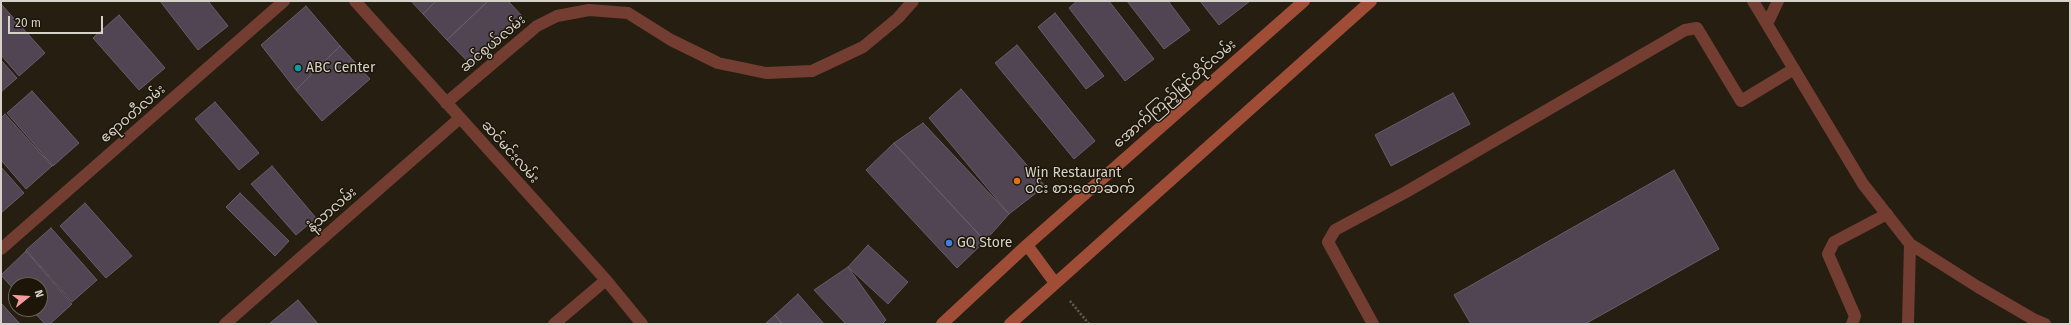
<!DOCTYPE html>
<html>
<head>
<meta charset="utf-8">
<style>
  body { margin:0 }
  #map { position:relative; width:2071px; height:325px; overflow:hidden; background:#261f11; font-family:"Fira Sans",sans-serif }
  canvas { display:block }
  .frame { position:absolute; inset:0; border:2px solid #d7d2c9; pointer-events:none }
  .north { position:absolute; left:8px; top:277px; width:40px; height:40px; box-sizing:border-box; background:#1d1608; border:1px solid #676155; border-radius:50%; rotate:73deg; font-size:11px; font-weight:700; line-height:16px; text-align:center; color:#d7d2c9 }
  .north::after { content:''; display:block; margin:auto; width:14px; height:18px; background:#f49b9f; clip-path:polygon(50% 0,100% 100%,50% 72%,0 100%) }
  .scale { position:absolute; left:8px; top:16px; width:95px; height:18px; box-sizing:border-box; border:2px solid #d7d2c9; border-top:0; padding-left:5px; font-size:12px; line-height:14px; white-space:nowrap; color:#d7d2c9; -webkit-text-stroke:3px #1d1608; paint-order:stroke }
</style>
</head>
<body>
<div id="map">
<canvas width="2071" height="325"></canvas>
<div class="frame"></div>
<div class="north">N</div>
<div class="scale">20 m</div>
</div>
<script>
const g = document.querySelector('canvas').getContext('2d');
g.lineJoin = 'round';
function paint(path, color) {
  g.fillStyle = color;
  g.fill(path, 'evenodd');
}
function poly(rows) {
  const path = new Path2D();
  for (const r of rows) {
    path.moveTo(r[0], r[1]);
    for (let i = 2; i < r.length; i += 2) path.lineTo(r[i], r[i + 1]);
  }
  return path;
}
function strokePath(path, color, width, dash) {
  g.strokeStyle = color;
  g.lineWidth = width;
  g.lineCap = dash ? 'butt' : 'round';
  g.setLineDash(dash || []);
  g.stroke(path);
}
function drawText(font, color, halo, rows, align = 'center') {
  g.font = font + ' "Fira Sans","Noto Sans Myanmar",sans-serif';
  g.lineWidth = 3;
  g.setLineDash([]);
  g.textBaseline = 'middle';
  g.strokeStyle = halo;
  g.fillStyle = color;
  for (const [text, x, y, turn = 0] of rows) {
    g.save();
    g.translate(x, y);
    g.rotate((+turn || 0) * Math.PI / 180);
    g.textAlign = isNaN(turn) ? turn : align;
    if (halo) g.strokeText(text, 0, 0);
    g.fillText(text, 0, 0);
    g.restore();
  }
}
const building = poly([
  [160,1,208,1,228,26,198,50,160,1],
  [411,1,436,1,423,14,411,1],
  [436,1,488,1,447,40,423,14,436,1],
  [488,1,508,1,523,17,472,66,447,40,488,1],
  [1077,1,1109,1,1154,59,1125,81,1069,8,1077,1],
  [1127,1,1168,1,1190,30,1164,49,1127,1],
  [1200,1,1250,1,1219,25,1200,1],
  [1,4,45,53,19,76,1,55,1,4],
  [306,6,340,46,296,90,261,45,306,6],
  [1055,13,1104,76,1086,89,1038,27,1055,13],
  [119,15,165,68,139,90,93,38,119,15],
  [1017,45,1095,141,1074,159,995,63,1017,45],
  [340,46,370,79,322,121,296,90,340,46],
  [1,60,17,78,1,92,1,60],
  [961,89,1045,186,1009,214,929,118,961,89],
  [32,91,79,143,53,166,7,113,32,91],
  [1453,93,1470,124,1391,166,1375,135,1453,93],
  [215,102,259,153,239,170,195,119,215,102],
  [5,114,52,166,26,189,1,160,1,118,5,114],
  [923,123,1009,214,985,241,894,143,923,123],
  [894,143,985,241,957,268,866,170,894,143],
  [272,166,316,218,296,235,251,184,272,166],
  [1,167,24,193,1,213,1,167],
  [1674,170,1719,249,1585,324,1471,324,1454,295,1674,170],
  [240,193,289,241,275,256,226,207,240,193],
  [85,203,132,256,106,278,60,226,85,203],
  [51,228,97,280,72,302,26,250,51,228],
  [868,245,908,282,888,304,848,267,868,245],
  [26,251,72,304,50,324,45,324,31,309,40,309,40,285,16,285,16,292,1,275,26,251],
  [848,267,886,320,882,324,846,324,814,290,848,267],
  [798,294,824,324,782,324,775,315,798,294],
  [298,300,318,324,269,324,298,300],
  [1,303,20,324,1,324,1,303],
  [775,315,782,324,765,324,775,315]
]);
const path = poly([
  [1070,301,1089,324]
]);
const service = poly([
  [1373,324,1328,242,1335,230,1406,192,1685,30,1697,28,1741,101,1794,69],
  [1852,324,1855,316,1828,254,1834,242,1887,214]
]);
const minor = poly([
  [355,1,606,280,642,324],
  [1753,1,1863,184,1910,244,1978,287,2033,319,2045,324],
  [1767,24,1778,1],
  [446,103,537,26,557,16,589,10,628,13,671,40,718,63,766,73,812,71,863,47,898,18,913,1],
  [1,249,284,1],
  [225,324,460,118],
  [554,324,606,280],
  [1908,324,1910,244]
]);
const secondary = poly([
  [1027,245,1055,283],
  [942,324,1027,245,1304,1],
  [1010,324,1371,1]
]);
const markers = [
  [298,68,4,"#0f9aa8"],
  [1017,181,4,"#e8710a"],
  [949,243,4,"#3f7fe0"]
];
const streetNames = [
  ["ဆင်စွယ်လမ်း",493,44,-40],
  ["အောက်ကြည့်မြင်တိုင်လမ်း",1175,94,-41],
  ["ဧရာဝတီလမ်း",133,114,-41],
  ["ဆင်မင်းလမ်း",510,152,48],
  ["နံ့သာလမ်း",332,210,-41]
];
const poiNames = [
  ["ABC Center",306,68],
  ["Win Restaurant",1025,173],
  ["ဝင်း စားတော်ဆက်",1025,189],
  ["GQ Store",957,243]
];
paint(building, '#524553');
strokePath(building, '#695c6b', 1);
strokePath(path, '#655f53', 2.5, [2, 2]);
strokePath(service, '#733e31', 12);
strokePath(minor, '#733e31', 12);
strokePath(secondary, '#a04d38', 12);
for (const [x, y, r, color] of markers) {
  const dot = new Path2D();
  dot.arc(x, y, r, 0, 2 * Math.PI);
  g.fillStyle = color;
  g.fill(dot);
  strokePath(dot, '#1d1608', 1.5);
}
drawText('14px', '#d7d2c9', '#1d1608', streetNames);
drawText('14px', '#d7d2c9', '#1d1608', poiNames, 'left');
</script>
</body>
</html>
